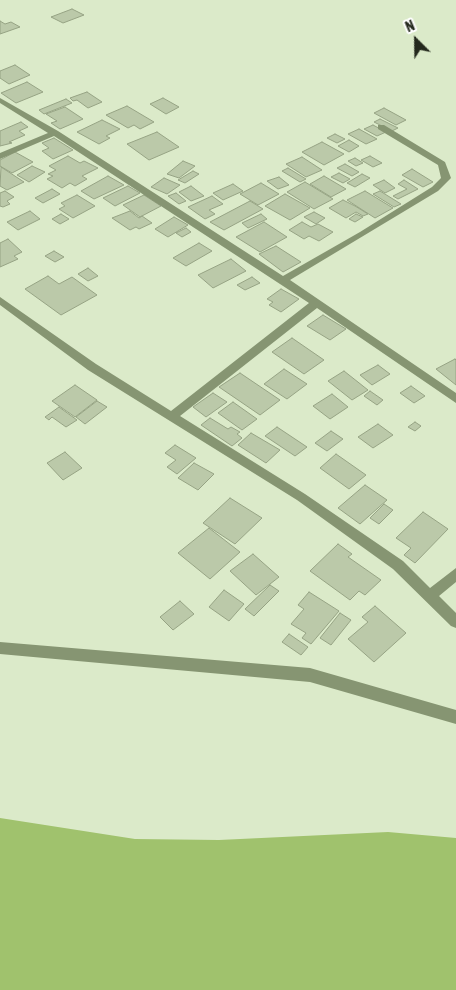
<!DOCTYPE html>
<html>
<head>
<meta charset="utf-8">
<style>
  body { margin:0 }
  #map { position:relative; width:456px; height:990px; overflow:hidden; background:#dbeac9; font-family:"Asap Condensed",sans-serif }
  canvas { display:block }
  .north { position:absolute; left:391px; top:15px; width:50px; height:50px; -webkit-text-stroke:4px #fff; paint-order:stroke; rotate:337deg; font-size:14px; font-weight:700; line-height:20px; text-align:center; color:#24291d }
  .north::after { content:''; display:block; margin:auto; width:18px; height:22px; background:#24291d; clip-path:polygon(50% 0,100% 100%,50% 72%,0 100%) }
</style>
</head>
<body>
<div id="map">
<canvas width="456" height="990"></canvas>
<div class="north">N</div>
</div>
<script>
const g = document.querySelector('canvas').getContext('2d');
g.lineJoin = 'round';
function paint(path, color) {
  g.fillStyle = color;
  g.fill(path, 'evenodd');
}
function poly(rows) {
  const path = new Path2D();
  for (const r of rows) {
    path.moveTo(r[0], r[1]);
    for (let i = 2; i < r.length; i += 2) path.lineTo(r[i], r[i + 1]);
  }
  return path;
}
function strokePath(path, color, width, dash) {
  g.strokeStyle = color;
  g.lineWidth = width;
  g.lineCap = dash ? 'butt' : 'round';
  g.setLineDash(dash || []);
  g.stroke(path);
}
const water = poly([
  [0,818,135,839,219,840,388,832,456,838,456,990,0,990]
]);
const building = poly([
  [72,9,84,15,63,23,51,17,72,9],
  [0,21,5,24,11,22,20,27,0,34,0,21],
  [15,65,30,75,9,84,0,78,0,71,15,65],
  [27,82,43,92,16,103,1,93,27,82],
  [87,92,102,102,88,108,77,100,73,101,70,98,87,92],
  [163,98,179,107,166,114,150,104,163,98],
  [66,99,72,103,44,114,39,110,66,99],
  [127,106,154,122,140,129,134,125,128,128,106,115,127,106],
  [65,107,83,119,60,129,51,123,57,121,46,114,65,107],
  [384,108,406,120,396,125,374,113,384,108],
  [380,119,398,128,392,131,374,122,380,119],
  [102,120,120,129,106,136,110,138,99,144,77,132,102,120],
  [21,122,28,127,19,131,25,135,9,142,12,143,0,146,0,131,21,122],
  [373,125,386,132,377,136,364,129,373,125],
  [359,129,377,139,366,144,348,134,359,129],
  [157,132,179,147,149,160,127,144,157,132],
  [335,134,345,139,337,143,327,138,335,134],
  [54,138,73,150,53,159,42,151,49,148,42,143,54,138],
  [349,140,359,146,349,152,338,146,349,140],
  [322,142,344,154,324,165,302,152,322,142],
  [15,152,33,162,12,173,0,166,0,160,15,152],
  [68,156,80,163,84,161,98,168,82,176,87,179,75,186,70,183,62,188,47,179,53,176,48,174,56,170,49,166,68,156],
  [370,156,382,163,373,167,361,160,370,156],
  [302,157,322,170,306,177,286,164,302,157],
  [355,158,363,163,356,166,348,161,355,158],
  [183,161,195,166,179,178,167,174,183,161],
  [345,164,359,172,352,176,337,168,345,164],
  [32,166,45,172,29,182,17,175,32,166],
  [1,167,24,182,7,190,0,186,1,167],
  [288,168,306,179,300,182,282,171,288,168],
  [412,169,433,182,423,187,402,175,412,169],
  [193,171,199,174,185,183,178,180,193,171],
  [339,173,350,179,343,183,331,177,339,173],
  [362,174,370,178,355,187,347,183,362,174],
  [108,176,124,185,94,199,81,191,108,176],
  [324,176,346,189,331,197,310,184,324,176],
  [279,177,289,185,278,189,267,181,279,177],
  [164,178,180,185,167,194,151,187,164,178],
  [384,180,395,188,385,193,373,185,384,180],
  [404,180,418,189,398,199,393,196,407,189,398,184,404,180],
  [305,182,333,199,314,209,287,192,305,182],
  [261,183,279,194,258,205,240,194,261,183],
  [233,184,243,191,223,200,213,193,233,184],
  [128,186,140,193,115,206,103,198,128,186],
  [191,186,204,196,191,201,179,192,191,186],
  [52,189,60,194,43,203,35,198,52,189],
  [5,191,14,197,7,201,10,204,3,207,0,206,0,193,5,191],
  [365,191,393,208,375,218,347,200,365,191],
  [380,191,401,204,394,207,373,194,380,191],
  [176,193,186,201,179,204,168,196,176,193],
  [285,194,310,208,290,220,265,206,285,194],
  [77,195,95,206,73,218,59,209,65,206,61,203,77,195],
  [144,195,161,206,140,217,123,205,144,195],
  [212,196,223,204,209,210,215,214,205,219,188,207,212,196],
  [343,200,355,206,368,214,363,216,356,212,346,218,329,208,343,200],
  [250,201,263,209,224,230,210,222,250,201],
  [30,211,40,219,18,230,7,222,30,211],
  [130,211,139,218,142,216,152,223,139,229,136,227,130,230,112,218,130,211],
  [314,212,325,218,316,224,304,217,314,212],
  [61,214,69,219,60,224,52,219,61,214],
  [261,214,267,219,248,228,242,223,261,214],
  [356,214,363,217,355,222,349,219,356,214],
  [174,217,188,225,168,237,155,229,174,217],
  [264,222,287,237,260,252,236,237,264,222],
  [302,222,311,227,318,224,333,232,319,241,309,236,304,239,289,230,302,222],
  [186,228,191,232,182,237,176,233,186,228],
  [8,239,22,252,14,256,18,259,0,267,0,243,8,239],
  [199,243,212,251,186,266,173,258,199,243],
  [276,246,301,262,283,272,259,254,276,246],
  [54,251,64,257,55,262,45,256,54,251],
  [231,259,246,271,213,288,198,275,231,259],
  [88,268,98,276,88,281,78,274,88,268],
  [48,276,59,284,72,277,97,295,61,315,25,289,48,276],
  [252,277,260,283,245,290,237,285,252,277],
  [281,289,299,299,281,312,269,305,273,302,267,299,281,289],
  [323,315,346,329,330,340,307,326,323,315],
  [292,338,324,360,304,374,272,352,292,338],
  [455,359,456,360,456,385,436,369,455,359],
  [378,365,390,374,372,385,360,375,378,365],
  [284,369,307,384,287,399,264,384,284,369],
  [344,371,368,390,352,400,328,381,344,371],
  [240,373,280,400,260,415,219,387,240,373],
  [75,385,97,400,75,417,52,401,75,385],
  [411,386,425,396,414,403,400,393,411,386],
  [370,391,383,400,377,405,364,396,370,391],
  [213,393,227,402,206,417,193,407,213,393],
  [332,394,348,407,330,419,313,406,332,394],
  [97,401,107,407,85,424,76,417,97,401],
  [233,402,257,419,242,430,218,413,233,402],
  [59,407,77,420,66,427,52,417,49,420,45,417,59,407],
  [210,418,228,429,231,427,240,432,237,434,242,438,232,446,201,425,210,418],
  [415,422,421,426,415,431,408,427,415,422],
  [378,424,393,435,373,448,358,437,378,424],
  [277,427,307,447,295,456,265,436,277,427],
  [331,431,343,439,327,451,315,443,331,431],
  [251,433,280,450,266,463,238,445,251,433],
  [175,445,196,458,177,474,167,467,176,460,165,453,175,445],
  [65,452,82,468,63,480,47,463,65,452],
  [336,454,366,475,349,489,320,468,336,454],
  [194,463,214,474,198,490,178,478,194,463],
  [365,485,387,500,360,524,338,508,365,485],
  [230,498,262,518,235,544,203,523,230,498],
  [384,504,393,510,379,524,370,518,384,504],
  [423,512,448,529,415,563,404,555,411,548,396,538,423,512],
  [209,528,240,552,210,579,178,553,209,528],
  [338,544,352,554,348,557,381,580,365,595,359,591,350,600,310,571,338,544],
  [253,554,279,577,256,595,230,571,253,554],
  [270,585,279,591,254,616,245,609,270,585],
  [224,590,244,604,229,621,209,607,224,590],
  [309,592,339,611,311,644,302,638,306,633,291,624,304,609,298,605,309,592],
  [180,601,194,614,173,630,160,617,180,601],
  [375,606,406,633,374,662,348,639,368,622,362,617,375,606],
  [340,613,351,620,331,645,320,638,340,613],
  [289,634,308,647,301,655,282,642,289,634]
]);
const minor = poly([
  [0,98,58,131,283,276,360,232,432,187,441,178,438,165,378,129,378,125,384,125,445,162,451,178,438,191,290,280,456,393,456,403,317,308,180,416,305,494,403,561,430,588,456,568,456,582,439,596,456,613,456,628,451,626,393,569,297,500,88,370,0,305,0,297,96,364,171,411,309,303,54,136,0,159,0,153,48,133,0,103,0,98],
  [0,642,310,668,456,710,456,724,310,682,0,654,0,642]
]);
paint(water, '#a0c26d');
paint(building, '#bbc9a9');
strokePath(building, '#96a384', 1);
paint(minor, '#869572');
</script>
</body>
</html>
